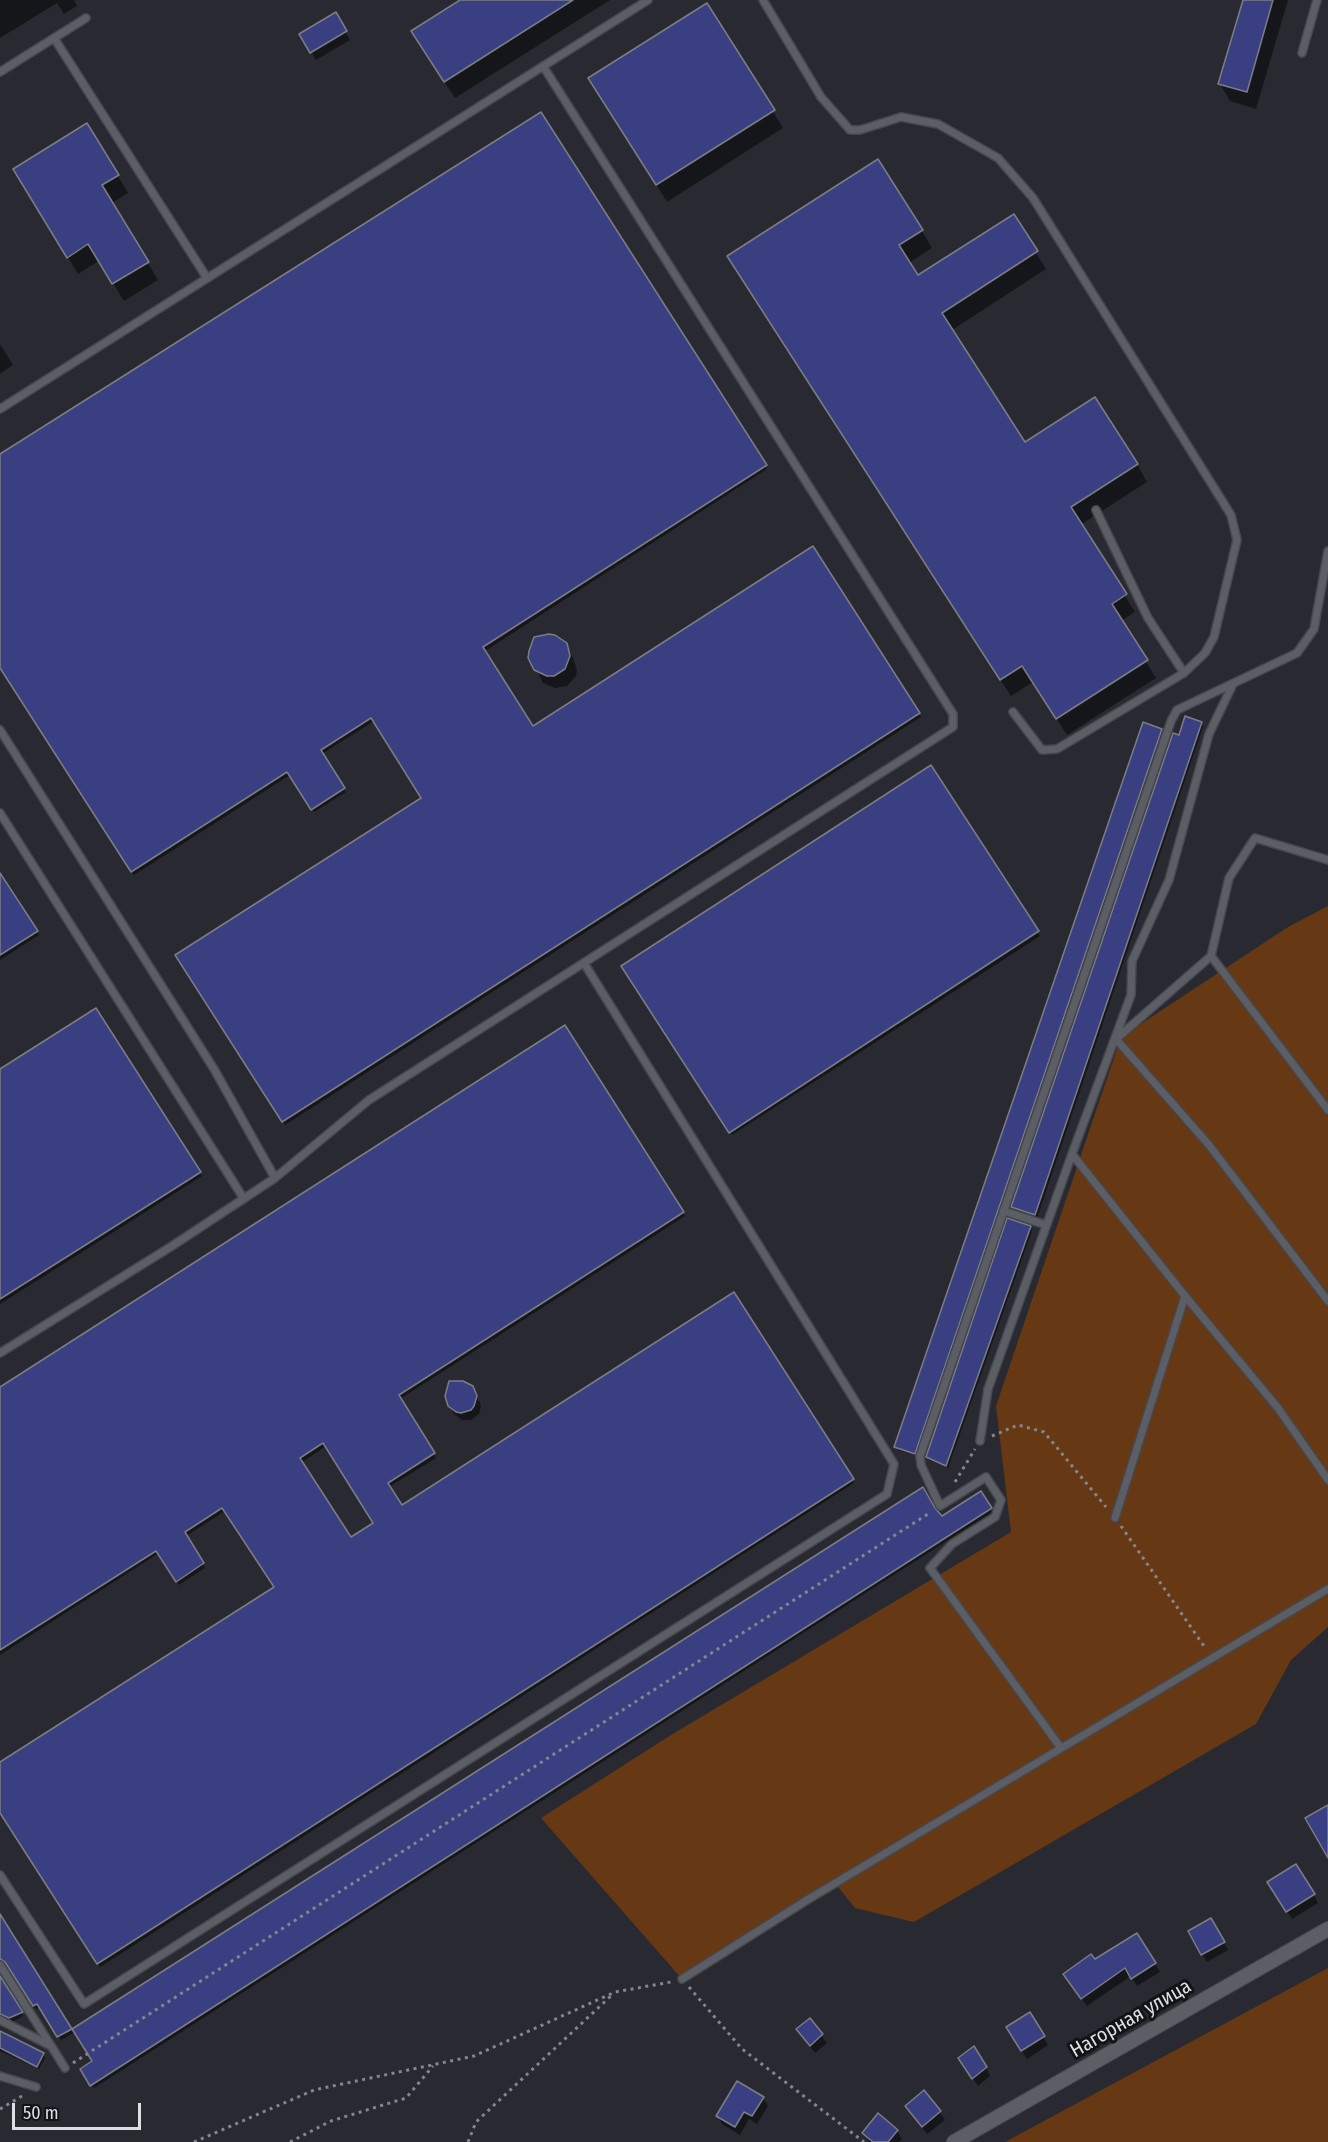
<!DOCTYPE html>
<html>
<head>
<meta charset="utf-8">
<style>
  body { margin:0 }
  #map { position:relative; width:1328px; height:2142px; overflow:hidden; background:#292a31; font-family:"Fira Sans Condensed",sans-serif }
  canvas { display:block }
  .scale { position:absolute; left:12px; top:2103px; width:129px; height:27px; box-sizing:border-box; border:3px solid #dedfe3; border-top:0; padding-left:8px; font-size:18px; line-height:21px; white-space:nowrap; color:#dedfe3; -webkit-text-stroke:4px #121316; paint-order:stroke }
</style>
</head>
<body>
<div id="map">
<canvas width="1328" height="2142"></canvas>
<div class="scale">50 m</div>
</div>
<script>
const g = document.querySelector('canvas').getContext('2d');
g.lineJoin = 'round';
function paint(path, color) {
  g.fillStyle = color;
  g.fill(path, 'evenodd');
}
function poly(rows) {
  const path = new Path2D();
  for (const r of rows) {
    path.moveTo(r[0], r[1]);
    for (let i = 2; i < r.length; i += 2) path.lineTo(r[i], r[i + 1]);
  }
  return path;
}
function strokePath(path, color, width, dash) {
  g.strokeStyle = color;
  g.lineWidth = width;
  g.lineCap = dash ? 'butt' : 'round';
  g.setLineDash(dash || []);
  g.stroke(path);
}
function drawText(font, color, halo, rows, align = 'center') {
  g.font = font + ' "Fira Sans Condensed",sans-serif';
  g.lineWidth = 6;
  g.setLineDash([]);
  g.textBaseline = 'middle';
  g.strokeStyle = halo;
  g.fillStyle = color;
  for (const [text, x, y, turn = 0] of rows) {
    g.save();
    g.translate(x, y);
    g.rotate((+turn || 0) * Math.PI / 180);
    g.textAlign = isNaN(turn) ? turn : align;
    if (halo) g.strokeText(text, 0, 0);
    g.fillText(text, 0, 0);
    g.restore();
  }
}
const green = poly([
  [1328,906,1328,1627,1291,1660,1256,1724,914,1922,855,1908,835,1883,682,1979,541,1818,671,1735,1011,1532,996,1406,1121,1037,1288,927],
  [1328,1968,1328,2142,1005,2142]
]);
const shadow = poly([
  [0,0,74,0,77,6,64,14,57,3,0,38],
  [463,0,610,0,455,98,423,49],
  [1244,0,1288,0,1256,109,1230,101,1220,84],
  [706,5,783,128,667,202,600,95],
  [335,14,350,40,316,60,301,35],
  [541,114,767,469,485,651,532,728,813,548,921,717,285,1125,177,956,422,799,374,721,322,754,346,792,314,812,290,775,134,875,0,666,0,456],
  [118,176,128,193,112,203,158,280,124,301,99,261,78,274,25,187],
  [1013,216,1046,269,952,330,1025,444,1137,464,1147,482,1080,525,1135,612,1121,621,1156,678,1067,735,1033,682,1011,696,739,273,922,231,932,248,909,263,918,277],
  [0,344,13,365,0,374],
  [565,644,573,658,577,670,576,676,567,686,555,688,543,683,536,669],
  [1201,723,1203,727,1037,1218,1015,1211,1012,1207],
  [1161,730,1163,734,917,1456,898,1450,896,1447],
  [930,767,1040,936,732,1135,623,966],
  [0,876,39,935,0,960],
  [96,1010,202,1176,0,1304,0,1070],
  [564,1027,685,1216,400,1399,436,1458,389,1487,401,1507,733,1294,854,1483,100,1967,0,1810,0,1764,275,1588,225,1511,186,1536,205,1568,179,1585,159,1553,0,1655,0,1389],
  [326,1446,375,1524,350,1539,301,1463],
  [1030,1227,1032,1231,948,1468,929,1460,927,1456],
  [474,1391,481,1405,479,1414,471,1420,462,1420,454,1414,449,1405],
  [923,1489,934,1510,942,1518,981,1493,992,1512,94,2088,82,2069,94,2061,75,2032,61,2040,40,2007,36,2009,8,1965,0,1963,0,1917,72,2031],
  [1274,1891,1314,1895,1318,1903,1292,1919],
  [1211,1920,1228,1950,1207,1962,1190,1932],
  [1137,1935,1160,1972,1137,1986,1131,1976,1087,2006,1069,1982,1095,1961],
  [0,1978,23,2016,12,2022,0,2018],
  [1030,2015,1048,2045,1027,2059,1008,2028],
  [810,2020,827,2043,815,2053,798,2030],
  [0,2032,43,2054,45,2058,39,2069,0,2051],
  [965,2067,986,2067,990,2076,978,2086],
  [924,2092,945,2120,927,2134,907,2106],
  [763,2098,768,2106,757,2124,749,2119,740,2135,722,2124,718,2116],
  [897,2131,902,2139,899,2142,869,2142,864,2133]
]);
const building = poly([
  [460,0,573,0,444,82,411,31,460,0],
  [1243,0,1273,0,1247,92,1218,84,1243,0],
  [707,3,775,110,656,185,588,78,707,3],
  [336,12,347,31,310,53,299,34,336,12],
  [541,112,767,465,483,647,533,726,813,546,920,713,282,1122,175,955,421,798,371,718,321,750,345,788,311,810,287,772,131,872,0,668,0,454,541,112],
  [87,123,119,175,102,185,149,262,112,284,88,244,67,258,13,169,87,123],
  [878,159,923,230,899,245,918,275,1014,214,1038,251,942,313,1025,442,1095,397,1138,464,1071,507,1127,594,1112,604,1148,660,1056,719,1022,666,1000,680,727,256,878,159],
  [549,634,555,635,567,643,570,656,565,669,554,676,547,676,534,670,528,658,529,651,534,637,549,634],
  [1185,716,1202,722,1035,1215,1011,1207,1173,733,1179,735,1185,716],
  [1143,722,1162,729,915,1454,894,1447,1143,722],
  [931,765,1039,931,729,1133,621,966,931,765],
  [0,873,38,931,0,955,0,873],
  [96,1008,201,1172,0,1299,0,1069,96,1008],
  [565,1025,684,1212,399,1395,435,1453,388,1483,402,1505,734,1292,854,1479,97,1964,0,1813,0,1762,274,1587,222,1508,185,1532,204,1563,176,1582,156,1551,0,1650,0,1387,565,1025],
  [323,1443,373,1523,351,1537,300,1458,323,1443],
  [1007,1218,1031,1226,946,1466,926,1457,1007,1218],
  [449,1381,463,1381,473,1386,477,1396,474,1406,471,1410,461,1413,456,1412,448,1406,445,1396,449,1381],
  [923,1487,935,1508,942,1516,981,1491,992,1508,90,2086,80,2069,92,2061,72,2029,923,1487],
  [1328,1805,1328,1858,1305,1818,1328,1805],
  [1296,1864,1315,1894,1286,1912,1267,1882,1296,1864],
  [0,1914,72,2029,57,2037,37,2004,33,2006,5,1962,0,1959,0,1914],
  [1211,1918,1225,1942,1201,1955,1188,1931,1211,1918],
  [1137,1933,1156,1963,1131,1979,1125,1968,1081,1999,1063,1974,1091,1954,1095,1959,1137,1933],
  [0,1976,23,2012,9,2018,0,2014,0,1976],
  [1030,2012,1045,2036,1021,2051,1006,2027,1030,2012],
  [810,2018,823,2034,810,2046,796,2029,810,2018],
  [0,2031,44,2053,37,2067,0,2048,0,2031],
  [974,2046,987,2067,972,2079,958,2058,974,2046],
  [737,2081,764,2097,752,2116,744,2112,735,2127,716,2116,737,2081],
  [924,2090,941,2111,922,2127,905,2106,924,2090],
  [878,2113,898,2130,888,2142,873,2142,862,2133,878,2113]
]);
const path = poly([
  [992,1436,1018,1425,1044,1432,1106,1507],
  [955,1482,975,1449],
  [1121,1526,1206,1649],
  [689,1987,742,2049,864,2142],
  [73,2063,931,1512],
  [0,2109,22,2096],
  [194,2142,314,2090,474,2056,615,1992,671,1982],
  [290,2142,331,2121,406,2098,433,2066],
  [468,2142,476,2122,612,1995]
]);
const lane = poly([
  [763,0,821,97,850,130,860,130,901,117,938,124,998,158,1033,198,1231,515,1237,540,1214,637,1205,653,1184,673,1057,749,1042,750,1013,712],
  [54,38,207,278],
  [1302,53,1317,0],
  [0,72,86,18],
  [0,409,648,0],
  [1096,510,1148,618,1184,673],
  [1232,686,1209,734,1169,880,1132,961,1131,995,1072,1154,1185,1296,1278,1408,1328,1480],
  [0,730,214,1069,275,1178],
  [0,813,244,1199],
  [1328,860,1255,838,1229,878,1211,956,1328,1110],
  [1211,956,1116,1039,1209,1145,1328,1301],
  [1004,1211,1046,1225],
  [0,1353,172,1246,275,1178,369,1100,953,727,953,714,543,66],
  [980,1441,988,1389,1072,1154],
  [1115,1518,1185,1296],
  [1061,1748,930,1568,952,1544,995,1517,1001,1500,986,1477,940,1506,921,1465,920,1456,1171,721,1177,710,1297,653,1314,629,1328,551],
  [0,1875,84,2004,887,1494,894,1464,584,963],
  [0,1965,65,2068],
  [682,1979,807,1900,1328,1589],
  [0,2020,49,2045],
  [0,2076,36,2087]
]);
const street = poly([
  [954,2142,1328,1929]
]);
const streetNames = [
  ["Нагорная улица",1131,2019,-30]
];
paint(green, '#663814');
paint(shadow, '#0007');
paint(building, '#3a3f82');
strokePath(building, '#7b7d85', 1.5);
strokePath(lane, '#47484e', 10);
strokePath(street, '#47484e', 16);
strokePath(path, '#85868c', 3, [3, 4.5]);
strokePath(lane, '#5c5e66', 7);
strokePath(street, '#5c5e66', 14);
drawText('20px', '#dedfe3', '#121316', streetNames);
</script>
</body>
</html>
